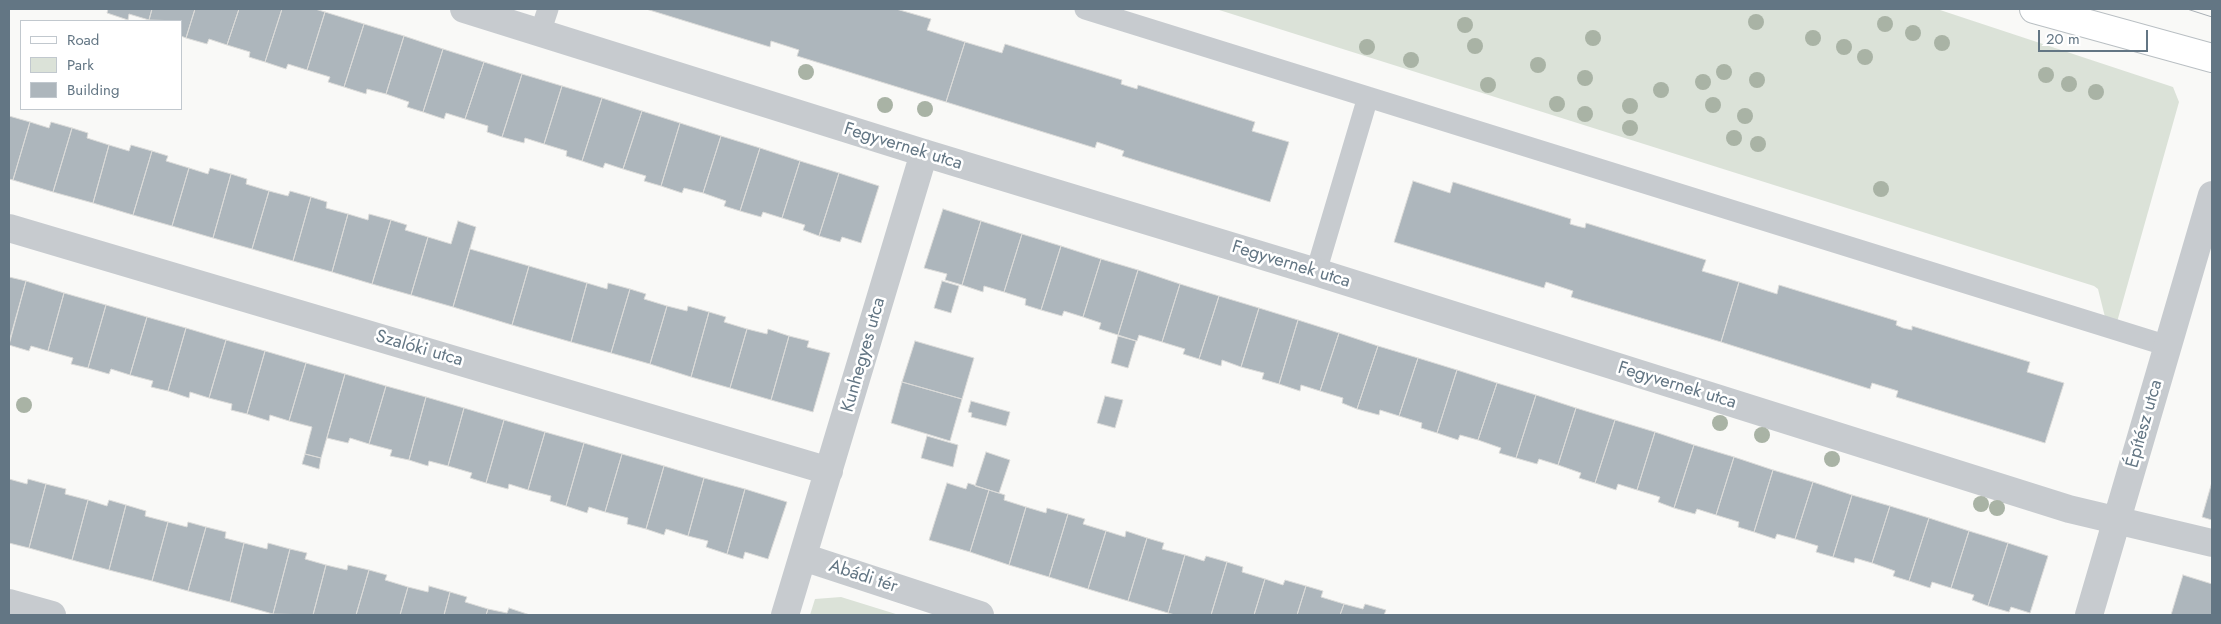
<!DOCTYPE html>
<html>
<head>
<meta charset="utf-8">
<style>
  body { margin:0 }
  #map { position:relative; width:2221px; height:624px; overflow:hidden; background:#f9f9f7; font-family:Jost,sans-serif }
  canvas { display:block }
  .frame { position:absolute; inset:0; border:10px solid #637684; pointer-events:none }
  .legend { position:absolute; left:20px; top:20px; width:162px; height:90px; box-sizing:border-box; background:#fff; border:1px solid #c1c8ce; margin:0; padding:6px 9px; list-style:none; font-size:15px; color:#637684 }
  .legend li { display:flex; align-items:center; gap:10px; height:25px }
  .legend b { width:25px; border:1px solid #c1c8ce }
  .scale { position:absolute; left:2038px; top:30px; width:110px; height:22px; box-sizing:border-box; border:2px solid #637684; border-top:0; padding-left:6px; font-size:15px; line-height:18px; white-space:nowrap; color:#637684; -webkit-text-stroke:4px #fff; paint-order:stroke }
</style>
</head>
<body>
<div id="map">
<canvas width="2221" height="624"></canvas>
<div class="frame"></div>
<ul class="legend">
<li><b style="height:6px;background:#fff"></b>Road</li>
<li><b style="height:14px;background:#dbe2d8"></b>Park</li>
<li><b style="height:14px;background:#adb6bc"></b>Building</li>
</ul>
<div class="scale">20 m</div>
</div>
<script>
const g = document.querySelector('canvas').getContext('2d');
g.lineJoin = 'round';
function paint(path, color) {
  g.fillStyle = color;
  g.fill(path, 'evenodd');
}
function poly(rows) {
  const path = new Path2D();
  for (const r of rows) {
    path.moveTo(r[0], r[1]);
    for (let i = 2; i < r.length; i += 2) path.lineTo(r[i], r[i + 1]);
  }
  return path;
}
function strokePath(path, color, width, dash) {
  g.strokeStyle = color;
  g.lineWidth = width;
  g.lineCap = dash ? 'butt' : 'round';
  g.setLineDash(dash || []);
  g.stroke(path);
}
function drawText(font, color, halo, rows, align = 'center') {
  g.font = font + ' Jost,sans-serif';
  g.lineWidth = 5;
  g.setLineDash([]);
  g.textBaseline = 'middle';
  g.strokeStyle = halo;
  g.fillStyle = color;
  for (const [text, x, y, turn = 0] of rows) {
    g.save();
    g.translate(x, y);
    g.rotate((+turn || 0) * Math.PI / 180);
    g.textAlign = isNaN(turn) ? turn : align;
    if (halo) g.strokeText(text, 0, 0);
    g.fillText(text, 0, 0);
    g.restore();
  }
}
const green = poly([
  [1216,9,1937,9,2173,87,2179,102,2117,322,2105,317,2098,289,2094,286],
  [841,597,899,615,810,615,815,599]
]);
const building = poly([
  [108,9,152,9,149,20,129,14,128,20,107,13,108,9],
  [152,9,195,9,186,38,181,36,181,21,149,20,152,9],
  [195,9,239,9,227,45,209,39,207,44,186,38,195,9],
  [239,9,282,9,265,62,249,57,250,52,227,45,239,9],
  [282,9,315,9,325,12,307,70,288,64,286,69,265,62,282,9],
  [646,9,896,9,931,19,927,30,965,42,946,102,797,56,799,50,771,41,770,47,646,9],
  [325,12,364,24,344,87,328,82,330,77,307,70,325,12],
  [364,24,404,36,386,94,367,89,366,94,344,87,364,24],
  [404,36,443,49,423,112,407,107,409,102,386,94,404,36],
  [965,42,1002,53,1005,44,1122,80,1121,84,1137,89,1138,85,1255,122,1252,131,1289,142,1270,202,1122,156,1124,151,1097,142,1095,148,946,102,965,42],
  [443,49,484,62,465,119,446,113,444,119,423,112,443,49],
  [484,62,522,74,502,137,487,132,488,126,465,119,484,62],
  [522,74,562,86,544,144,525,138,524,143,502,137,522,74],
  [562,86,602,98,582,161,566,156,567,151,544,144,562,86],
  [602,98,642,111,623,169,605,163,603,168,582,161,602,98],
  [642,111,680,123,661,186,644,181,646,176,623,169,642,111],
  [9,116,30,122,13,180,9,179,9,116],
  [30,122,49,128,51,122,72,128,53,192,13,180,30,122],
  [680,123,721,136,703,193,684,188,682,193,661,186,680,123],
  [72,128,88,133,87,138,109,145,93,203,53,192,72,128],
  [721,136,760,148,740,211,724,206,726,201,703,193,721,136],
  [109,145,129,151,131,145,152,151,133,215,93,203,109,145],
  [760,148,800,161,782,218,763,212,761,217,740,211,760,148],
  [152,151,168,156,166,161,189,168,172,226,133,215,152,151],
  [800,161,839,173,819,236,803,230,805,225,782,218,800,161],
  [189,168,208,174,210,168,231,174,213,238,172,226,189,168],
  [839,173,879,186,861,243,842,237,840,242,819,236,839,173],
  [231,174,247,179,246,184,269,191,252,249,213,238,231,174],
  [1413,181,1450,193,1453,182,1571,219,1570,224,1577,226,1585,228,1586,223,1706,260,1702,271,1739,282,1721,342,1571,297,1573,291,1546,282,1544,288,1394,242,1413,181],
  [269,191,288,196,290,191,311,197,293,261,252,249,269,191],
  [311,197,327,202,326,208,348,214,332,272,293,261,311,197],
  [943,209,981,221,962,285,945,280,947,274,924,268,943,209],
  [348,214,368,220,369,214,391,220,372,284,332,272,348,214],
  [391,220,407,225,405,230,428,237,411,295,372,284,391,220],
  [458,221,476,227,453,307,411,295,428,237,451,244,458,221],
  [981,221,1022,234,1004,292,984,286,983,292,962,285,981,221],
  [1022,234,1061,246,1041,310,1025,305,1026,299,1004,292,1022,234],
  [1061,246,1101,259,1083,317,1064,311,1062,316,1041,310,1061,246],
  [470,249,529,266,512,325,453,307,470,249],
  [1101,259,1138,270,1118,335,1099,329,1101,323,1083,317,1101,259],
  [529,266,587,283,571,342,512,325,529,266],
  [1138,270,1180,284,1162,342,1139,335,1137,341,1118,335,1138,270],
  [9,277,26,281,9,342,9,277],
  [26,281,64,293,48,351,31,346,29,351,9,345,26,281],
  [942,281,959,286,951,313,934,308,942,281],
  [1739,282,1777,294,1779,285,1897,321,1896,325,1903,328,1912,330,1912,326,2030,362,2027,372,2064,383,2045,443,1896,397,1898,391,1872,383,1870,389,1721,342,1739,282],
  [587,283,607,289,608,283,630,289,611,353,571,342,587,283],
  [1180,284,1219,296,1199,359,1183,354,1185,349,1162,342,1180,284],
  [630,289,646,294,644,299,667,306,650,364,611,353,630,289],
  [64,293,106,305,88,368,71,364,73,358,48,351,64,293],
  [1219,296,1259,308,1241,367,1222,360,1221,366,1199,359,1219,296],
  [106,305,147,317,130,375,111,369,109,374,88,368,106,305],
  [667,306,687,311,688,306,709,312,691,377,650,364,667,306],
  [1259,308,1298,320,1279,384,1262,379,1264,373,1241,367,1259,308],
  [709,312,726,317,724,322,747,329,730,388,691,377,709,312],
  [147,317,186,328,168,391,151,387,153,381,130,375,147,317],
  [1298,320,1339,333,1320,391,1301,385,1300,391,1279,384,1298,320],
  [186,328,226,340,209,398,190,392,189,398,168,391,186,328],
  [747,329,767,334,768,329,789,336,771,400,730,388,747,329],
  [1339,333,1378,346,1357,409,1342,403,1343,398,1320,391,1339,333],
  [789,336,809,341,807,347,830,353,813,412,771,400,789,336],
  [1118,336,1136,341,1128,368,1111,363,1118,336],
  [226,340,265,351,247,414,231,410,232,404,209,398,226,340],
  [915,341,974,358,962,399,902,382,915,341],
  [1378,346,1418,358,1399,416,1380,410,1379,415,1357,409,1378,346],
  [265,351,306,363,289,421,270,415,269,421,247,414,265,351],
  [1418,358,1457,370,1437,433,1421,428,1422,423,1399,416,1418,358],
  [306,363,345,374,321,458,305,454,312,427,289,421,306,363],
  [1457,370,1497,383,1478,440,1460,435,1458,440,1437,433,1457,370],
  [345,374,386,386,369,444,350,438,348,443,327,438,345,374],
  [902,382,962,399,950,441,891,423,902,382],
  [1497,383,1536,395,1516,458,1499,453,1501,448,1478,440,1497,383],
  [386,386,426,397,409,460,390,456,392,450,369,444,386,386],
  [1536,395,1576,408,1558,465,1539,459,1537,464,1516,458,1536,395],
  [1105,396,1123,400,1115,428,1097,423,1105,396],
  [426,397,464,408,448,466,429,461,428,466,409,460,426,397],
  [971,401,1010,412,1006,426,971,417,972,413,968,412,971,401],
  [464,408,504,420,486,483,470,478,472,473,448,466,464,408],
  [1576,408,1615,420,1595,483,1579,478,1581,473,1558,465,1576,408],
  [504,420,545,432,528,490,509,484,508,489,486,483,504,420],
  [1615,420,1655,432,1637,490,1618,484,1616,490,1595,483,1615,420],
  [545,432,584,443,566,506,550,501,551,496,528,490,545,432],
  [1655,432,1694,445,1674,508,1658,502,1660,497,1637,490,1655,432],
  [927,436,958,445,953,467,921,458,927,436],
  [584,443,622,454,605,512,589,507,587,513,566,506,584,443],
  [1694,445,1734,457,1716,515,1697,509,1695,514,1674,508,1694,445],
  [986,452,1010,460,999,493,975,486,986,452],
  [305,454,321,458,319,469,302,464,305,454],
  [622,454,664,466,646,529,627,524,628,518,605,512,622,454],
  [1734,457,1773,470,1754,532,1738,527,1739,522,1716,515,1734,457],
  [664,466,704,478,688,536,666,529,664,535,646,529,664,466],
  [1773,470,1813,482,1795,539,1777,534,1775,539,1754,532,1773,470],
  [704,478,745,489,727,554,706,547,708,541,688,536,704,478],
  [9,479,27,484,28,479,46,484,29,548,9,543,9,479],
  [1813,482,1852,495,1833,557,1816,552,1818,546,1795,539,1813,482],
  [2212,482,2212,520,2202,517,2212,482],
  [947,483,966,489,968,483,989,490,970,552,929,540,947,483],
  [46,484,66,489,65,494,88,500,72,560,29,548,46,484],
  [745,489,787,502,768,559,745,552,743,559,727,554,745,489],
  [989,490,1005,495,1004,500,1026,507,1009,565,970,552,989,490],
  [1852,495,1890,506,1872,563,1855,558,1854,563,1833,557,1852,495],
  [88,500,107,506,109,500,126,505,109,570,72,560,88,500],
  [126,505,146,511,145,516,168,522,152,581,109,570,126,505],
  [1890,506,1929,518,1909,581,1893,576,1895,571,1872,563,1890,506],
  [1026,507,1046,513,1047,508,1068,514,1049,577,1009,565,1026,507],
  [1068,514,1085,519,1083,524,1106,531,1088,589,1049,577,1068,514],
  [1929,518,1969,531,1951,588,1932,582,1930,588,1909,581,1929,518],
  [168,522,187,527,188,522,206,527,188,591,152,581,168,522],
  [206,527,226,532,225,538,244,543,230,602,188,591,206,527],
  [1106,531,1125,537,1126,531,1147,538,1128,601,1088,589,1106,531],
  [1969,531,2008,543,1988,606,1972,600,1974,595,1951,588,1969,531],
  [1147,538,1164,543,1162,549,1185,555,1168,613,1128,601,1147,538],
  [244,543,267,549,268,543,290,549,273,614,230,602,244,543],
  [2008,543,2048,556,2030,613,2011,607,2009,612,1988,606,2008,543],
  [290,549,307,553,305,559,326,565,313,615,273,614,290,549],
  [1185,555,1204,561,1206,556,1227,562,1211,615,1175,615,1168,613,1185,555],
  [1227,562,1243,567,1242,572,1265,579,1254,615,1211,615,1227,562],
  [326,565,347,570,348,565,369,570,356,615,313,615,326,565],
  [369,570,387,575,385,580,408,587,400,615,356,615,369,570],
  [2183,575,2212,584,2212,615,2171,615,2183,575],
  [1265,579,1283,585,1285,580,1306,586,1297,615,1254,615,1265,579],
  [429,586,450,592,444,615,400,615,408,587,428,592,429,586],
  [1306,586,1323,591,1321,597,1344,604,1340,615,1297,615,1306,586],
  [450,592,467,597,465,602,488,609,486,615,444,615,450,592],
  [1344,604,1363,609,1365,604,1386,610,1384,615,1340,615,1344,604],
  [509,608,530,615,486,615,488,609,507,613,509,608]
]);
const lane = poly([
  [1085,9,2168,346],
  [540,33,548,9],
  [1316,272,1368,97]
]);
const street = poly([
  [464,9,924,153,1316,272,2069,509,2212,543],
  [9,228,829,471],
  [803,557,980,615],
  [9,603,52,615],
  [785,615,924,153],
  [2089,615,2212,195]
]);
const secondary = poly([
  [2034,9,2212,58]
]);
const tram = poly([
  [2187,9,2212,17]
]);
const trees = [
  [1756,22],
  [1885,24],
  [1465,25],
  [1913,33],
  [1593,38],
  [1813,38],
  [1942,43],
  [1475,46],
  [1367,47],
  [1844,47],
  [1865,57],
  [1411,60],
  [1538,65],
  [806,72],
  [1724,72],
  [2046,75],
  [1585,78],
  [1757,80],
  [1703,82],
  [2069,84],
  [1488,85],
  [1661,90],
  [2096,92],
  [1557,104],
  [885,105],
  [1713,105],
  [1630,106],
  [925,109],
  [1585,114],
  [1745,116],
  [1630,128],
  [1734,138],
  [1758,144],
  [1881,189],
  [24,405],
  [1720,423],
  [1762,435],
  [1832,459],
  [1981,504],
  [1997,508]
];
const streetNames = [
  ["Fegyvernek utca",903,147,17],
  ["Fegyvernek utca",1291,265,17],
  ["Szalóki utca",419,349,16],
  ["Kunhegyes utca",864,355,-74],
  ["Fegyvernek utca",1677,386,17],
  ["Építész utca",2145,424,-74],
  ["Abádi tér",863,577,18]
];
paint(green, '#dbe2d8');
paint(building, '#adb6bc');
strokePath(building, '#dbdbd9', 1);
strokePath(secondary, '#b9bfc3', 30);
strokePath(lane, '#c7cbcf', 21);
strokePath(street, '#c7cbcf', 28);
strokePath(secondary, '#fff', 28);
strokePath(tram, '#a7aeb4', 1);
g.fillStyle = '#a9b3a5';
for (const [x, y] of trees) {
  g.beginPath();
  g.arc(x, y, 8, 0, 2 * Math.PI);
  g.fill();
}
drawText('18px', '#637684', '#fff', streetNames);
</script>
</body>
</html>
